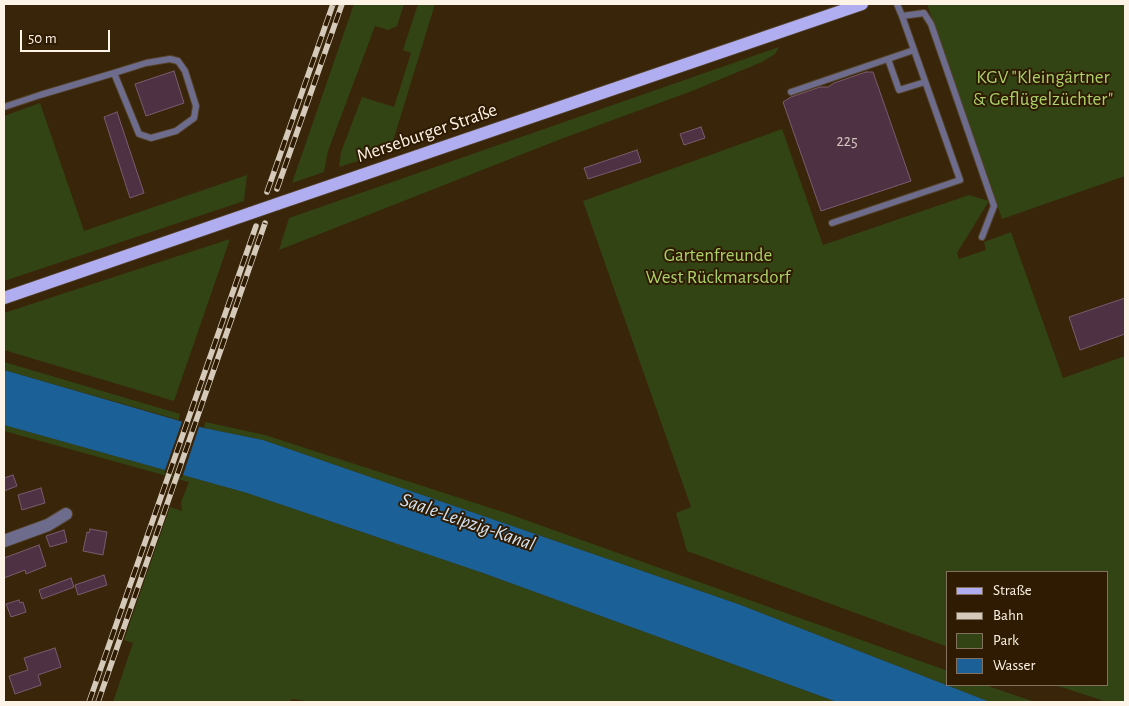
<!DOCTYPE html>
<html>
<head>
<meta charset="utf-8">
<style>
  body { margin:0 }
  #map { position:relative; width:1129px; height:706px; overflow:hidden; background:#38250a; font-family:"Alegreya Sans",sans-serif }
  canvas { display:block }
  .frame { position:absolute; inset:0; border:5px solid #fef3e7; pointer-events:none }
  .legend { position:absolute; left:946px; top:571px; width:162px; height:115px; box-sizing:border-box; background:#2e1b02; border:1px solid #81715e; margin:0; padding:6px 9px; list-style:none; font-size:15px; color:#fef3e7 }
  .legend li { display:flex; align-items:center; gap:10px; height:25px }
  .legend b { width:25px; border:1px solid #81715e }
  .scale { position:absolute; left:20px; top:30px; width:90px; height:22px; box-sizing:border-box; border:2px solid #fef3e7; border-top:0; padding-left:6px; font-size:15px; line-height:18px; white-space:nowrap; color:#fef3e7; -webkit-text-stroke:4px #2e1b02; paint-order:stroke }
</style>
</head>
<body>
<div id="map">
<canvas width="1129" height="706"></canvas>
<div class="frame"></div>
<ul class="legend">
<li><b style="height:6px;background:#b0adf0"></b>Straße</li>
<li><b style="height:6px;background:#d5c9ba"></b>Bahn</li>
<li><b style="height:14px;background:#334414"></b>Park</li>
<li><b style="height:14px;background:#1b6198"></b>Wasser</li>
</ul>
<div class="scale">50 m</div>
</div>
<script>
const g = document.querySelector('canvas').getContext('2d');
g.lineJoin = 'round';
function paint(path, color) {
  g.fillStyle = color;
  g.fill(path, 'evenodd');
}
function poly(rows) {
  const path = new Path2D();
  for (const r of rows) {
    path.moveTo(r[0], r[1]);
    for (let i = 2; i < r.length; i += 2) path.lineTo(r[i], r[i + 1]);
  }
  return path;
}
function strokePath(path, color, width, dash) {
  g.strokeStyle = color;
  g.lineWidth = width;
  g.lineCap = dash ? 'butt' : 'round';
  g.setLineDash(dash || []);
  g.stroke(path);
}
function drawText(font, color, halo, rows, align = 'center') {
  g.font = font + ' "Alegreya Sans",sans-serif';
  g.lineWidth = 4;
  g.setLineDash([]);
  g.textBaseline = 'middle';
  g.strokeStyle = halo;
  g.fillStyle = color;
  for (const [text, x, y, turn = 0] of rows) {
    g.save();
    g.translate(x, y);
    g.rotate((+turn || 0) * Math.PI / 180);
    g.textAlign = isNaN(turn) ? turn : align;
    if (halo) g.strokeText(text, 0, 0);
    g.fillText(text, 0, 0);
    g.restore();
  }
}
const green = poly([
  [354,4,404,4,397,26,388,30,375,26,328,151,324,172,292,183],
  [418,4,435,4,390,151,339,167,341,152,362,97,394,107,411,53,403,50],
  [927,4,1124,4,1125,176,1002,219],
  [779,47,775,54,762,62,692,91,561,139,279,250,289,218],
  [40,103,84,231,247,175,244,201,4,281,4,116],
  [782,129,823,245,969,195,989,201,957,253,959,259,986,250,984,242,1011,232,1063,378,1125,356,1125,702,1107,702,1055,685,1108,685,1108,572,948,572,948,647,687,551,676,513,691,507,583,201],
  [230,239,174,401,4,350,4,313],
  [4,362,180,414,179,420,4,370],
  [205,422,265,435,506,513,948,671,948,685,985,685,1035,702,990,702,738,604,263,440,204,428],
  [4,425,247,493,483,573,837,702,312,702,293,699,287,702,113,702,133,643,124,640,170,507,182,511,181,502,189,482,4,431]
]);
const water = poly([
  [4,370,204,428,263,440,738,604,990,702,837,702,483,573,247,493,4,425]
]);
const pier = poly([
  [183,419,200,424,182,478,164,473]
]);
const building = poly([
  [174,71,184,103,146,116,135,84,174,71],
  [866,72,873,72,911,181,821,211,783,102,791,97,820,87,828,87,834,83,866,72],
  [117,112,144,193,130,198,104,117,117,112],
  [701,127,705,138,684,145,680,134,701,127],
  [637,150,641,162,588,179,584,168,637,150],
  [1125,298,1125,334,1080,350,1069,317,1125,298],
  [13,475,17,486,4,491,4,478,13,475],
  [41,488,45,503,22,510,18,495,41,488],
  [90,529,107,532,103,555,83,551,87,532,89,533,90,529],
  [64,530,67,542,50,547,46,536,64,530],
  [39,545,46,566,26,574,25,570,4,578,4,558,39,545],
  [104,575,107,585,78,595,75,585,104,575],
  [71,578,74,587,42,599,39,590,71,578],
  [19,600,20,603,23,602,26,612,11,617,6,604,19,600],
  [55,648,61,667,38,675,41,685,15,694,9,676,28,670,24,658,55,648]
]);
const service = poly([
  [897,4,902,16,924,13,931,24,994,206,982,237],
  [888,59,899,90,925,82],
  [791,92,914,50],
  [4,107,40,95,114,73,146,63,170,59,178,61,185,71,196,106,194,118,176,131,151,138,139,134,114,73],
  [832,223,960,180,902,16]
]);
const minor = poly([
  [4,541,48,525,66,514]
]);
const primary = poly([
  [277,204,862,4],
  [4,298,251,213]
]);
const rail = poly([
  [277,189,342,4],
  [267,192,333,4],
  [89,702,256,226],
  [98,702,265,223]
]);
const primaryBridge = poly([
  [251,213,277,204]
]);
const numberNames = [
  ["225",847,141]
];
const parkNames = [
  ["KGV \"Kleingärtner",1043,77],
  ["& Geflügelzüchter\"",1043,99],
  ["Gartenfreunde",718,255],
  ["West Rückmarsdorf",718,277]
];
const streetNames = [
  ["Merseburger Straße",427,133,-19]
];
const waterNames = [
  ["Saale-Leipzig-Kanal",468,522,19]
];
paint(green, '#334414');
paint(water, '#1b6198');
paint(pier, '#38250a');
paint(building, '#4e3244');
strokePath(building, '#7a5b6e', 1);
strokePath(service, '#544229', 8);
strokePath(minor, '#544229', 14);
strokePath(primary, '#544229', 14);
strokePath(service, '#6d6c8c', 6);
strokePath(minor, '#6d6c8c', 12);
strokePath(primary, '#b0adf0', 12);
strokePath(rail, '#d5c9ba', 5.5);
strokePath(rail, '#2e1b02', 4, [11]);
strokePath(primaryBridge, '#544229', 14, []);
strokePath(primaryBridge, '#b0adf0', 12);
drawText('16px', '#d2c3be', null, numberNames);
drawText('19px', '#a9d167', '#2e1b02', parkNames);
drawText('19px', '#fef3e7', '#2e1b02', streetNames);
drawText('italic 20px', '#d3e3f3', '#2e1b02', waterNames);
</script>
</body>
</html>
